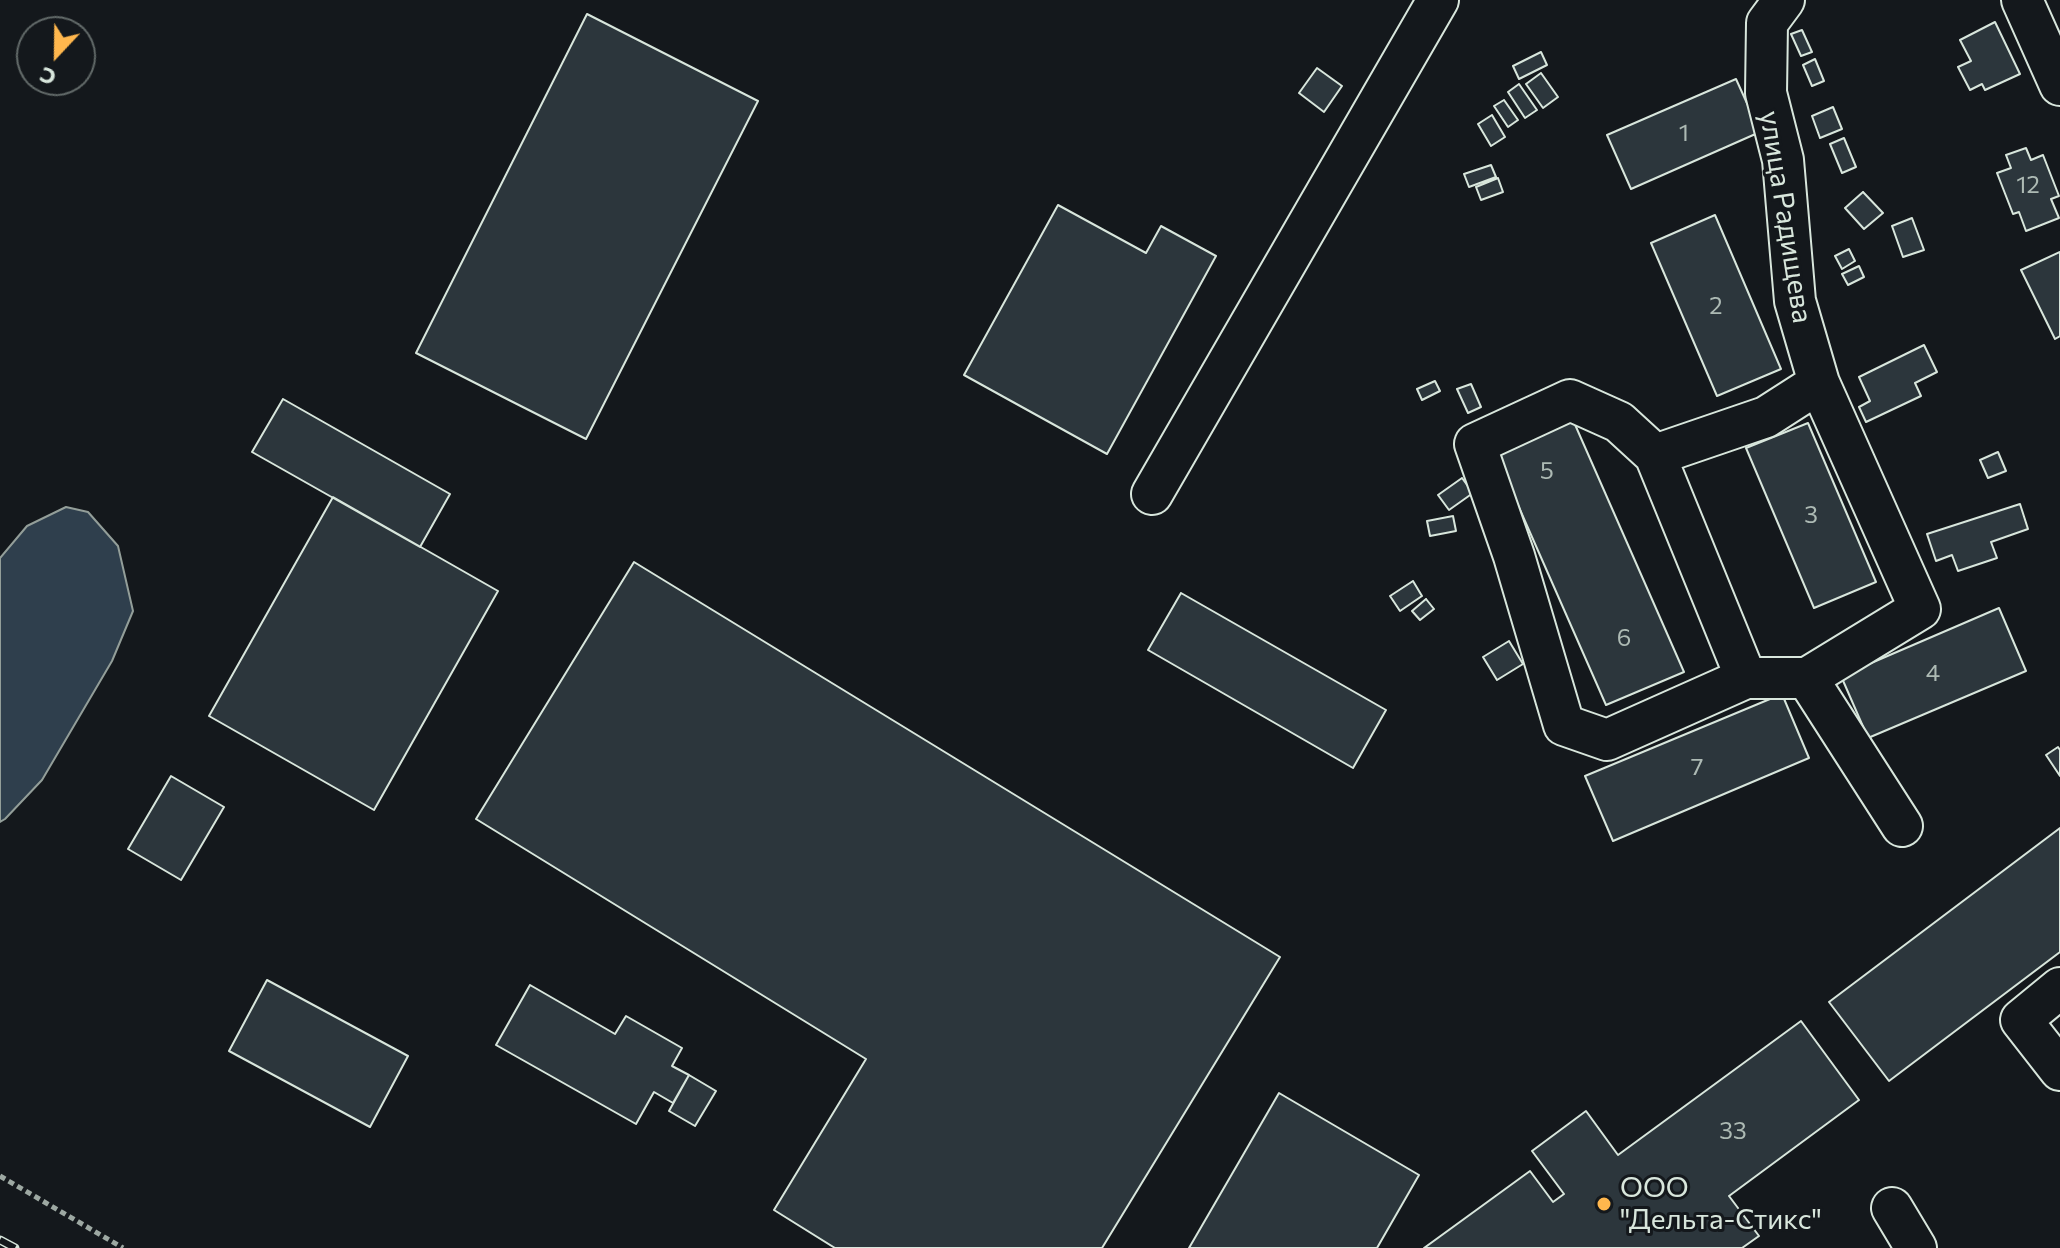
<!DOCTYPE html>
<html>
<head>
<meta charset="utf-8">
<style>
  body { margin:0 }
  #map { position:relative; width:2060px; height:1248px; overflow:hidden; background:#14181c; font-family:Commissioner,sans-serif }
  canvas { display:block }
  .north { position:absolute; left:16px; top:16px; width:80px; height:80px; box-sizing:border-box; background:#14181c; border:2px solid #626a69; border-radius:50%; rotate:202deg; font-size:22px; font-weight:700; line-height:32px; text-align:center; color:#d8e6dc }
  .north::after { content:''; display:block; margin:auto; width:28px; height:36px; background:#ffb74d; clip-path:polygon(50% 0,100% 100%,50% 72%,0 100%) }
</style>
</head>
<body>
<div id="map">
<canvas width="2060" height="1248"></canvas>
<div class="north">С</div>
</div>
<script>
const g = document.querySelector('canvas').getContext('2d');
g.lineJoin = 'round';
function paint(path, color) {
  g.fillStyle = color;
  g.fill(path, 'evenodd');
}
function poly(rows) {
  const path = new Path2D();
  for (const r of rows) {
    path.moveTo(r[0], r[1]);
    for (let i = 2; i < r.length; i += 2) path.lineTo(r[i], r[i + 1]);
  }
  return path;
}
function strokePath(path, color, width, dash) {
  g.strokeStyle = color;
  g.lineWidth = width;
  g.lineCap = dash ? 'butt' : 'round';
  g.setLineDash(dash || []);
  g.stroke(path);
}
function drawText(font, color, halo, rows, align = 'center') {
  g.font = font + ' Commissioner,sans-serif';
  g.lineWidth = 6;
  g.setLineDash([]);
  g.textBaseline = 'middle';
  g.strokeStyle = halo;
  g.fillStyle = color;
  for (const [text, x, y, turn = 0] of rows) {
    g.save();
    g.translate(x, y);
    g.rotate((+turn || 0) * Math.PI / 180);
    g.textAlign = isNaN(turn) ? turn : align;
    if (halo) g.strokeText(text, 0, 0);
    g.fillText(text, 0, 0);
    g.restore();
  }
}
const water = poly([
  [66,507,88,512,118,546,133,611,112,661,42,780,5,819,0,822,0,558,27,526,66,507]
]);
const building = poly([
  [587,14,758,101,586,439,416,353,587,14],
  [1995,22,2020,74,1985,90,1982,84,1970,90,1958,67,1971,61,1960,40,1995,22],
  [1802,30,1812,52,1801,56,1791,34,1802,30],
  [1541,52,1547,65,1519,79,1513,66,1541,52],
  [1815,59,1824,81,1812,86,1803,65,1815,59],
  [1317,68,1342,86,1324,112,1299,93,1317,68],
  [1541,73,1558,97,1543,108,1526,84,1541,73],
  [1736,79,1760,132,1631,189,1607,135,1736,79],
  [1519,84,1537,110,1525,118,1508,92,1519,84],
  [1504,100,1518,120,1508,127,1494,106,1504,100],
  [1833,107,1842,129,1820,138,1812,116,1833,107],
  [1492,115,1505,137,1491,146,1478,124,1492,115],
  [1844,138,1856,167,1842,173,1830,144,1844,138],
  [2026,148,2031,160,2043,155,2059,196,2051,199,2059,218,2026,231,2019,212,2013,214,1997,173,2011,168,2006,155,2026,148],
  [1491,165,1496,177,1469,187,1464,174,1491,165],
  [1498,178,1503,192,1481,200,1476,187,1498,178],
  [1863,192,1883,213,1864,229,1845,208,1863,192],
  [1058,205,1146,253,1161,226,1216,256,1107,454,964,375,1058,205],
  [1715,215,1781,369,1717,396,1651,243,1715,215],
  [1912,218,1924,250,1903,257,1892,226,1912,218],
  [1849,249,1855,261,1842,269,1835,256,1849,249],
  [2060,252,2060,336,2055,339,2021,270,2060,252],
  [1859,266,1864,277,1848,285,1842,274,1859,266],
  [1924,345,1937,372,1915,383,1921,396,1866,422,1859,407,1870,401,1859,377,1924,345],
  [1435,381,1440,391,1422,400,1417,389,1435,381],
  [1471,384,1481,407,1468,413,1457,389,1471,384],
  [283,399,450,494,420,547,252,452,283,399],
  [1573,420,1684,672,1606,705,1495,453,1573,420],
  [1808,423,1876,582,1814,608,1746,448,1808,423],
  [1998,452,2006,471,1988,478,1980,460,1998,452],
  [1462,478,1473,493,1449,510,1438,495,1462,478],
  [333,497,498,591,374,810,209,716,333,497],
  [2020,504,2028,529,1991,542,1997,558,1958,571,1952,555,1936,561,1927,534,2020,504],
  [1453,516,1456,531,1430,536,1427,521,1453,516],
  [634,562,1280,957,1102,1248,835,1248,774,1210,866,1059,476,819,634,562],
  [1413,581,1422,596,1400,611,1390,596,1413,581],
  [1181,593,1386,710,1353,768,1148,650,1181,593],
  [1426,599,1434,609,1420,620,1412,611,1426,599],
  [1999,608,2026,671,1868,738,1841,676,1999,608],
  [1509,641,1523,664,1497,680,1483,657,1509,641],
  [1782,694,1809,758,1613,841,1585,776,1782,694],
  [2058,747,2060,750,2060,776,2046,755,2058,747],
  [171,776,224,807,181,880,128,849,171,776],
  [2060,828,2060,952,1889,1081,1829,1002,2060,828],
  [267,980,408,1056,370,1127,229,1051,267,980],
  [530,985,615,1034,626,1016,682,1048,672,1066,689,1075,673,1103,654,1092,636,1124,496,1045,530,985],
  [1801,1021,1859,1100,1729,1196,1759,1236,1742,1248,1424,1248,1530,1171,1553,1202,1564,1194,1532,1151,1586,1111,1618,1155,1801,1021],
  [689,1075,716,1091,695,1126,669,1111,689,1075],
  [1279,1093,1419,1175,1377,1248,1189,1248,1279,1093]
]);
const path = poly([
  [0,1176,123,1248]
]);
const minor = poly([
  [1784,0,1767,23,1766,93,1783,160,1795,301,1819,383,1920,609,1807,678,1902,826],
  [2022,0,2060,85],
  [1655,455,1766,417,1819,383],
  [1152,494,1438,0],
  [1746,678,1607,740,1564,725,1514,556,1475,444,1570,400,1619,422,1655,455,1746,678,1807,678],
  [2060,988,2021,1020,2060,1070],
  [1892,1208,1916,1248]
]);
const rail = poly([
  [0,1240,15,1248]
]);
const markers = [
  [1604,1204,8,"#ffb74d"]
];
const numberNames = [
  ["1",1684,133],
  ["12",2028,185],
  ["2",1716,306],
  ["5",1547,471],
  ["3",1811,515],
  ["6",1624,638],
  ["4",1933,673],
  ["7",1697,767],
  ["33",1733,1131]
];
const streetNames = [
  ["улица Радищева",1786,217,81]
];
const poiNames = [
  ["ООО",1620,1188],
  ["\"Дельта-Стикс\"",1620,1220]
];
paint(water, '#2f3f4d');
strokePath(water, '#939e99', 2);
paint(building, '#2c363c');
strokePath(building, '#d8e6dc', 2);
strokePath(minor, '#d8e6dc', 44);
strokePath(path, '#9da8a2', 5, [6, 4]);
strokePath(minor, '#14181c', 40);
strokePath(rail, '#d8e6dc', 9);
strokePath(rail, '#14181c', 6, [18]);
for (const [x, y, r, color] of markers) {
  const dot = new Path2D();
  dot.arc(x, y, r, 0, 2 * Math.PI);
  g.fillStyle = color;
  g.fill(dot);
  strokePath(dot, '#14181c', 3);
}
drawText('24px', '#adbab4', null, numberNames);
drawText('28px', '#d8e6dc', '#14181c', streetNames);
drawText('28px', '#d8e6dc', '#14181c', poiNames, 'left');
</script>
</body>
</html>
